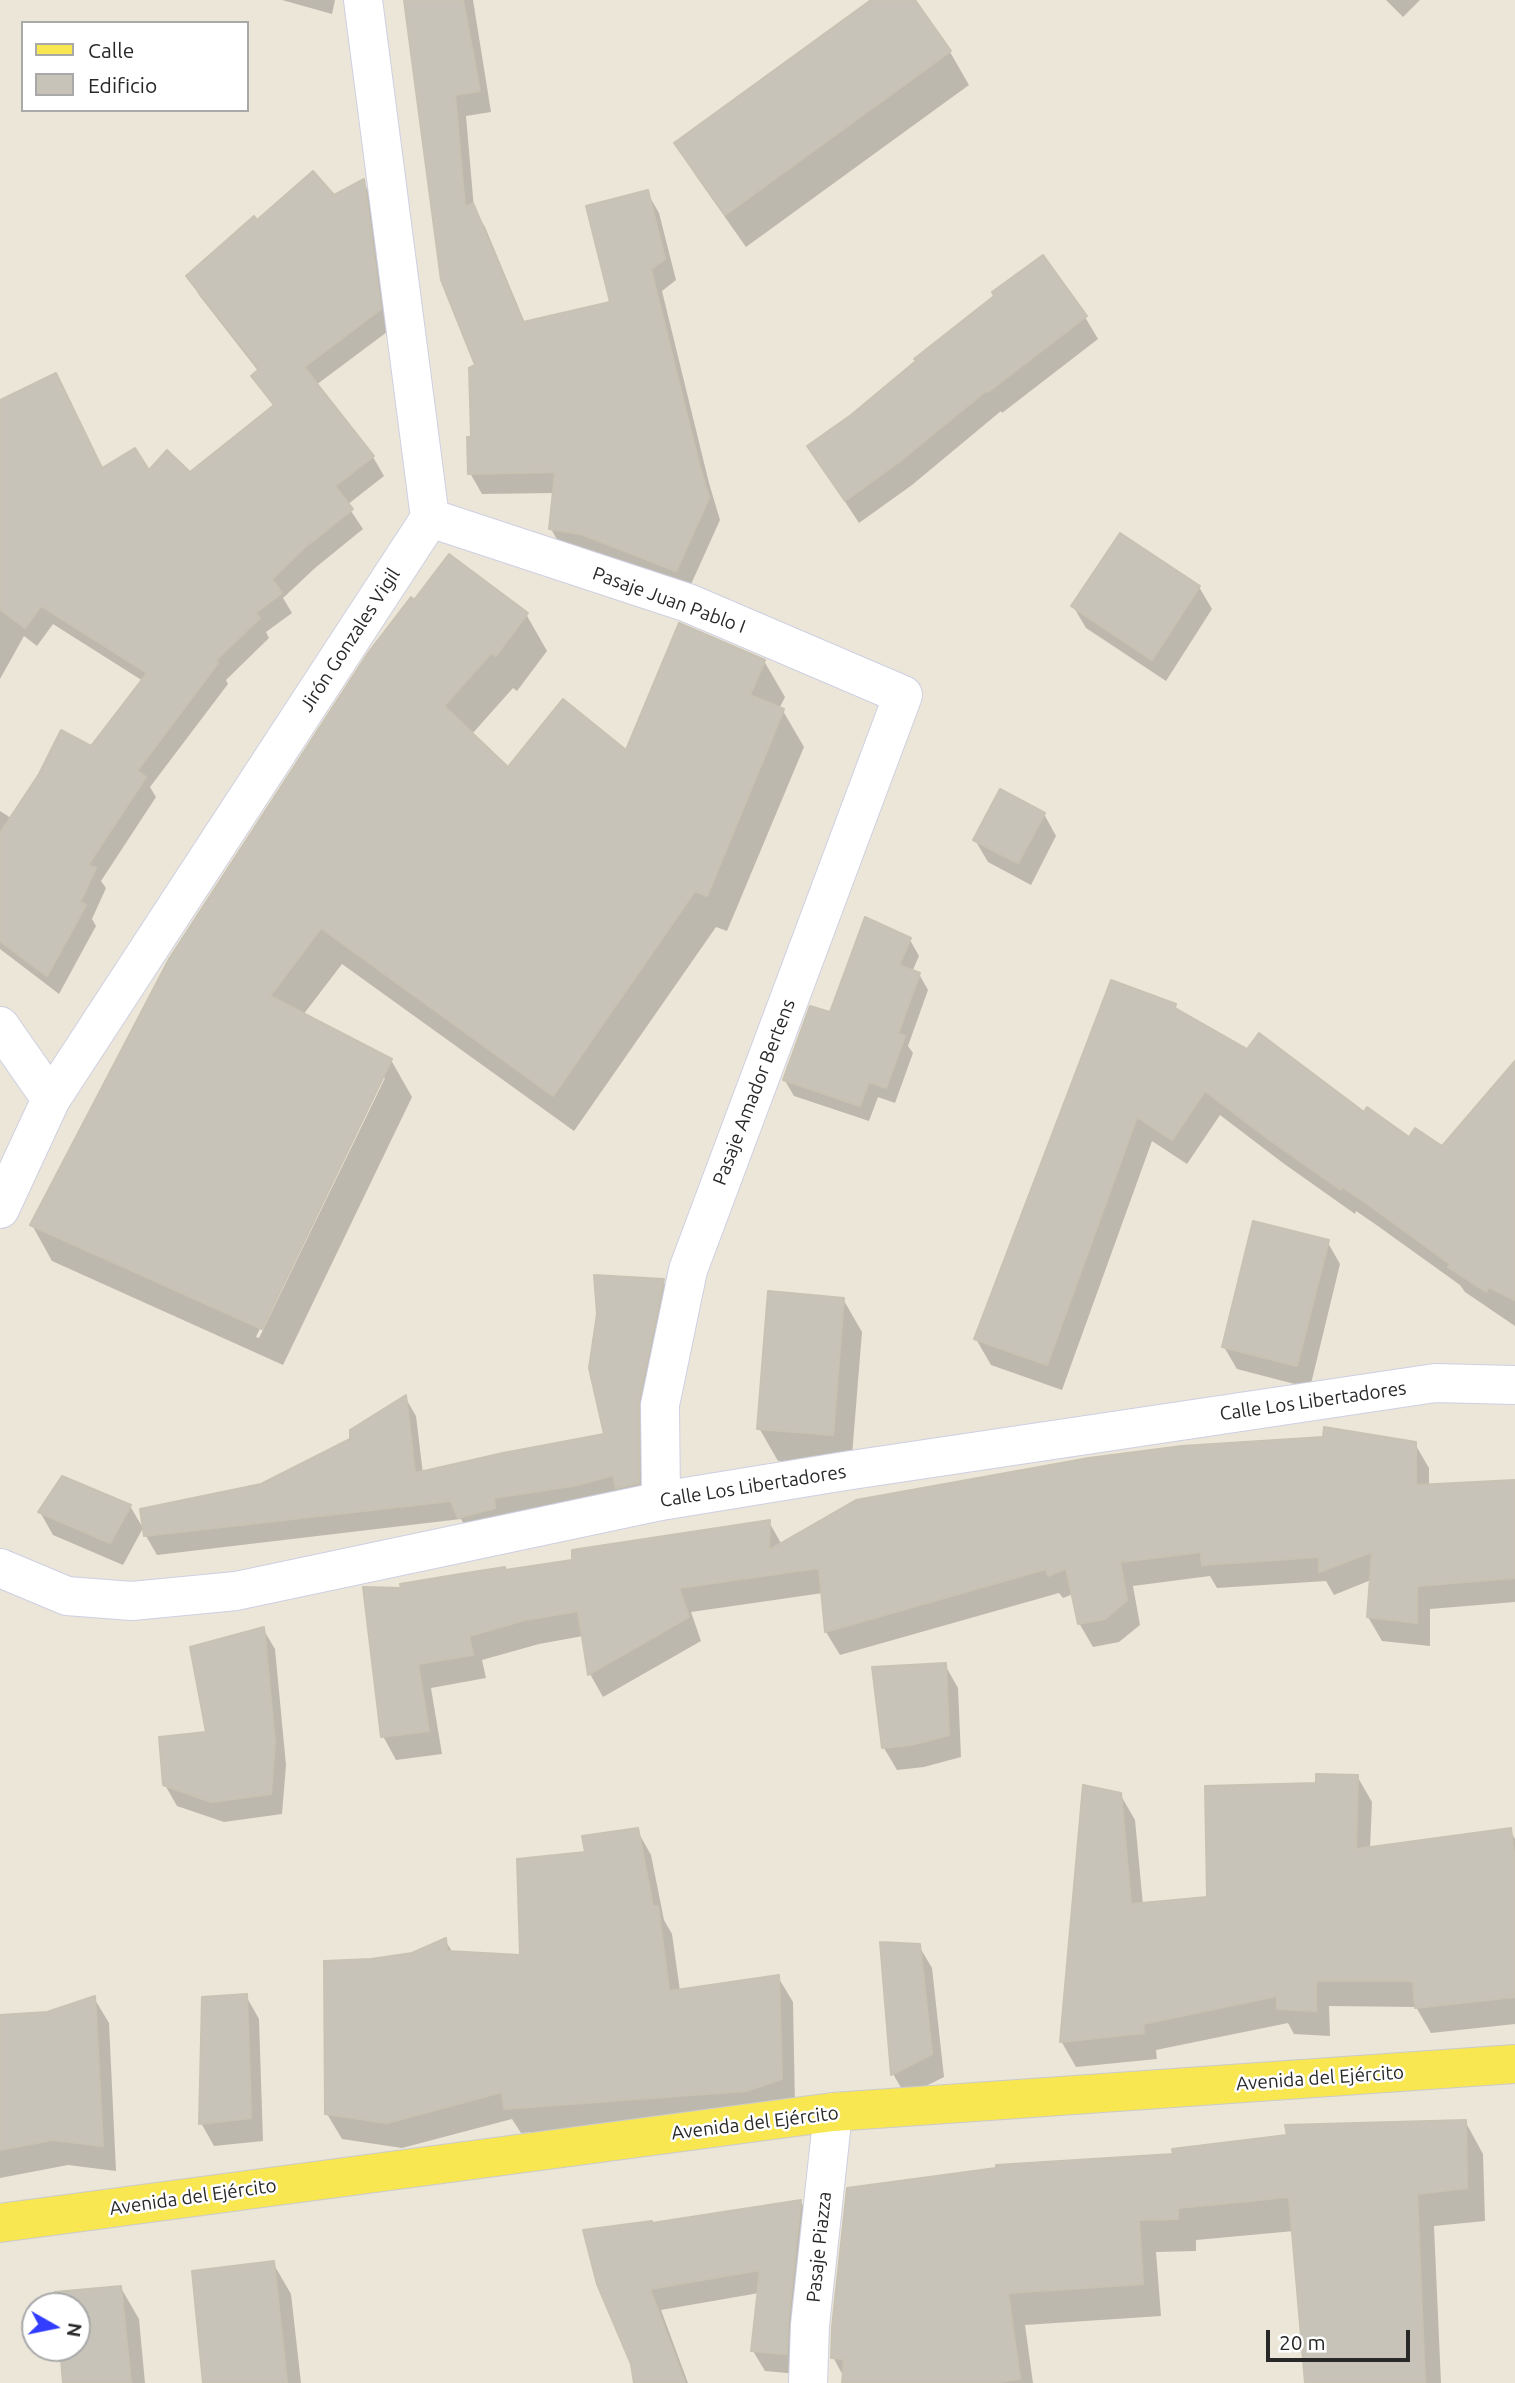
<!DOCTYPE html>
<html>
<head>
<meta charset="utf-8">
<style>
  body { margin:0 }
  #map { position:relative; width:1515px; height:2383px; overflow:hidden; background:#ece6d9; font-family:Ubuntu,sans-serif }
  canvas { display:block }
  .legend { position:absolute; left:21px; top:21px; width:228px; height:91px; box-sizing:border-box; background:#fff; border:2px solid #a9a9a9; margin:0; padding:9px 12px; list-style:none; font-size:21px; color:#282828 }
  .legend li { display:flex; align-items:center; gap:14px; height:35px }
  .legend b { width:35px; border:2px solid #a9a9a9 }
  .north { position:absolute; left:21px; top:2292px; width:70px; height:70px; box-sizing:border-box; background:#fff; border:2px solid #a9a9a9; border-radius:50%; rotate:99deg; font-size:19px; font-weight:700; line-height:28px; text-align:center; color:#282828 }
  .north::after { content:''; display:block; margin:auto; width:24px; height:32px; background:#323dff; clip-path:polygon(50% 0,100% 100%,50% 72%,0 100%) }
  .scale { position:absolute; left:1266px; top:2330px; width:144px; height:32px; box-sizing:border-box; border:4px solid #282828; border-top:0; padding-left:9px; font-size:21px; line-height:24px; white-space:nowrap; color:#282828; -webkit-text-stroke:5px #fff; paint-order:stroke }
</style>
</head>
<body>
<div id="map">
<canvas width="1515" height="2383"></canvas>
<ul class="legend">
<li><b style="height:9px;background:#f8e751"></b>Calle</li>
<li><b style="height:19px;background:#c7c3b9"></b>Edificio</li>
</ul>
<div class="north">N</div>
<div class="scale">20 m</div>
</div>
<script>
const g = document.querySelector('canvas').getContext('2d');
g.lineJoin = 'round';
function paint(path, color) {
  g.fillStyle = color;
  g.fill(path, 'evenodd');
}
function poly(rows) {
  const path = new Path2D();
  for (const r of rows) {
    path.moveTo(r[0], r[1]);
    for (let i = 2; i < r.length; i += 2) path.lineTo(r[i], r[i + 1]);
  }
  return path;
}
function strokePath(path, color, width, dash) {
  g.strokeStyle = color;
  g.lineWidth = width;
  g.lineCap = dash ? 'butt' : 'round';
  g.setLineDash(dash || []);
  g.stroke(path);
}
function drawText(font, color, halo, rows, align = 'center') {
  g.font = font + ' Ubuntu,sans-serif';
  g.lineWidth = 5;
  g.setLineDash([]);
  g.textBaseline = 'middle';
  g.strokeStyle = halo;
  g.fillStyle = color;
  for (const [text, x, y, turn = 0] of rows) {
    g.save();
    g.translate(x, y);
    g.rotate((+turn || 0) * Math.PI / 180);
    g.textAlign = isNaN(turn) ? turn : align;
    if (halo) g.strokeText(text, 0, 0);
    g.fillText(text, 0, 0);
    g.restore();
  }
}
const shadow = poly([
  [282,0,335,0,332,14],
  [407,0,473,0,491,112,466,116,474,209,485,227,525,323,612,303,647,192,659,213,676,280,662,291,709,483,720,520,688,591,563,550,551,529,555,493,482,494,470,473,478,366],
  [874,0,913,0,950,52,969,85,746,247,696,176,677,144],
  [1386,0,1420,0,1403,17],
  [363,182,374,201,391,329,316,385,373,457,384,476,347,505,363,529,315,568,283,598,292,613,266,632,269,638,226,680,228,684,150,787,156,797,101,881,106,888,92,919,96,926,59,994,0,949,0,811,11,818,92,748,143,681,53,624,37,646,24,636,0,679,0,402,66,395,103,470,190,475,274,407,254,376,259,372,199,295,188,276,257,222,333,197],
  [1085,317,1098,339,1002,413,1001,411,912,485,859,523,809,447,852,416,918,362,916,360],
  [1199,587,1212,609,1166,681,1086,628,1073,606],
  [526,614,547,651,517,691,513,688,472,734,508,770,627,753,764,661,785,697,779,709,783,711,804,747,727,931,716,927,574,1131,342,964,303,1015,391,1060,412,1097,283,1365,52,1261,32,1225,170,960],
  [381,1078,385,1078,259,1338,256,1337],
  [1044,814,1056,836,1031,885,988,862,975,840],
  [910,940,919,956,912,972,919,974,928,990,908,1046,913,1053,895,1103,878,1097,869,1121,794,1096,784,1079,831,1014],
  [1175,1006,1179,1012,1410,1140,1442,1148,1515,1142,1515,1326,1465,1292,1460,1285,1375,1224,1356,1211,1355,1214,1283,1163,1220,1115,1187,1164,1152,1141,1062,1390,991,1365,976,1339],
  [1327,1241,1340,1264,1310,1388,1237,1369,1224,1347],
  [663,1281,674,1300,649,1502,470,1536,461,1519,157,1555,146,1536,262,1486,352,1440,405,1397,416,1416,423,1474,606,1436],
  [843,1299,862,1332,851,1468,778,1461,759,1428],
  [1415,1444,1429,1468,1429,1486,1515,1482,1515,1602,1430,1609,1430,1646,1382,1641,1368,1617,1371,1580,1334,1595,1326,1581,1217,1588,1210,1576,1133,1586,1140,1625,1119,1642,1093,1647,1079,1623,1073,1594,1063,1598,1059,1593,840,1655,826,1632,823,1593,691,1612,701,1641,603,1697,590,1674,583,1636,539,1644,482,1660,486,1678,431,1688,442,1754,396,1760,383,1736,403,1589,574,1562,769,1522,782,1545],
  [130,1506,143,1528,123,1565,53,1535,40,1512],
  [263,1629,275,1649,286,1765,282,1814,224,1822,177,1806,165,1785,208,1734],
  [945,1665,958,1688,961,1757,924,1767,897,1770,884,1748,874,1668],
  [1357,1776,1372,1802,1370,1849,1510,1830,1515,1839,1515,2024,1431,2033,1416,2007,1329,2006,1330,2036,1294,2034,1288,2023,1156,2050,1157,2059,1076,2067,1061,2041,1120,1794,1135,1820,1143,1905,1209,1899,1318,1785],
  [637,1830,651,1855,664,1920,672,1934,680,1991,778,1977,793,2002,795,2105,761,2116,521,2133,512,2119,402,2148,342,2139,327,2114,372,1960,412,1955,445,1940,453,1953,522,1956,587,1854],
  [882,1943,919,1946,932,1968,944,2077,906,2096,893,2074],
  [246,1996,259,2019,263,2141,214,2146,201,2123],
  [94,1998,109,2023,116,2171,68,2165,0,2178,0,2017,47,2014],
  [1465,2121,1483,2154,1485,2221,1434,2226,1441,2383,1306,2383,1294,2231,1196,2240,1196,2251,1156,2252,1161,2316,1025,2325,1033,2383,847,2383,833,2357,1175,2155],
  [801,2202,812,2222,798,2374,765,2371,753,2351,759,2293,661,2310,688,2383,635,2383,652,2225],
  [273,2263,291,2294,301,2383,205,2383],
  [121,2288,139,2319,145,2383,65,2383,61,2348,77,2348,77,2306,58,2306]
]);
const building = poly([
  [404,0,463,0,480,91,455,95,465,207,473,203,523,322,610,302,586,206,648,190,665,259,651,269,698,460,709,498,676,571,581,534,549,529,555,472,468,474,467,437,471,437,469,368,475,365,441,280,404,0],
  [871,0,915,0,951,51,725,215,674,143,871,0],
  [313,171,334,195,364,179,381,309,304,367,374,456,335,486,353,509,304,548,272,579,282,593,255,613,260,618,216,660,218,663,137,771,146,777,88,865,96,868,80,902,86,905,47,976,0,941,0,833,39,774,61,730,91,746,147,673,41,606,25,628,0,609,0,400,56,373,102,468,135,448,149,470,167,450,190,472,274,405,251,376,259,369,186,276,254,216,257,220,313,171],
  [1043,255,1087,316,988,392,987,390,899,462,845,501,807,446,851,415,917,360,914,359,994,296,992,292,1043,255],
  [1120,533,1200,586,1152,660,1071,606,1120,533],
  [449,554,528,613,496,656,491,653,444,706,508,767,563,699,626,750,679,623,765,660,750,695,784,709,707,896,695,891,553,1096,321,928,270,996,392,1059,262,1329,30,1225,169,959,368,653,411,597,414,600,449,554],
  [1000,789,1045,813,1018,863,973,840,1000,789],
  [865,917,911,938,899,965,920,973,898,1034,905,1036,886,1088,869,1082,860,1106,783,1080,810,1006,830,1012,865,917],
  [1111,980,1176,1004,1175,1008,1247,1049,1259,1033,1364,1112,1367,1107,1409,1137,1415,1128,1442,1146,1515,1061,1515,1300,1489,1287,1486,1292,1448,1267,1450,1264,1359,1198,1342,1187,1341,1190,1267,1138,1205,1091,1172,1140,1137,1117,1047,1365,974,1339,1111,980],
  [1253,1221,1329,1240,1297,1366,1222,1347,1253,1221],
  [594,1275,664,1279,639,1401,639,1483,616,1488,613,1475,578,1485,494,1498,495,1508,458,1518,451,1501,144,1536,140,1509,261,1484,350,1439,350,1430,406,1395,415,1473,503,1453,604,1434,589,1368,597,1314,594,1275],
  [768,1291,844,1298,833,1435,757,1429,768,1291],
  [1324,1427,1416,1442,1416,1485,1515,1480,1515,1578,1417,1586,1417,1623,1367,1617,1372,1552,1319,1572,1319,1557,1202,1565,1201,1552,1120,1562,1127,1600,1105,1619,1078,1624,1066,1568,1048,1576,1046,1569,825,1632,819,1568,679,1588,689,1617,588,1675,578,1611,525,1620,469,1636,473,1655,418,1664,429,1731,381,1737,363,1587,401,1588,400,1584,460,1574,505,1567,505,1570,572,1560,572,1550,770,1520,769,1550,856,1500,1089,1458,1182,1446,1323,1437,1324,1427],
  [62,1476,131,1505,110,1543,38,1512,62,1476],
  [264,1627,275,1743,271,1794,211,1802,163,1785,159,1737,206,1732,190,1647,264,1627],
  [946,1663,949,1735,911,1745,882,1748,872,1667,946,1663],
  [1316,1774,1358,1775,1356,1849,1511,1828,1515,1862,1515,1997,1415,2008,1413,1981,1316,1981,1316,2011,1277,2009,1277,1996,1143,2024,1144,2033,1060,2042,1083,1785,1121,1793,1131,1904,1207,1897,1205,1786,1316,1783,1316,1774],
  [638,1828,653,1906,658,1906,669,1991,779,1975,782,2079,746,2091,504,2109,502,2092,387,2123,325,2114,324,1961,371,1959,412,1953,446,1938,447,1951,520,1955,517,1859,585,1852,582,1836,638,1828],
  [880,1942,920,1944,932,2054,891,2075,880,1942],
  [247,1994,251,2118,199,2124,202,1997,247,1994],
  [95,1996,103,2146,52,2140,0,2150,0,2015,47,2012,95,1996],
  [1466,2120,1467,2188,1417,2194,1425,2383,1305,2383,1289,2197,1178,2208,1178,2219,1139,2220,1143,2284,1008,2293,1020,2379,990,2383,842,2383,844,2359,831,2358,832,2327,847,2188,996,2168,996,2165,1173,2154,1172,2149,1287,2135,1285,2125,1466,2120],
  [801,2200,788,2323,787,2354,751,2351,760,2270,650,2289,685,2383,634,2383,631,2364,597,2284,583,2230,652,2221,652,2223,801,2200],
  [274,2261,287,2383,203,2383,192,2271,274,2261],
  [121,2286,131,2383,63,2383,60,2348,77,2348,77,2306,56,2306,55,2292,121,2286]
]);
const minor = poly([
  [430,518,688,603,903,695,688,1270,660,1405,661,1501],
  [0,1026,51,1099],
  [0,1209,51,1099,430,518,363,0],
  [0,1568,67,1596,132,1601,236,1591,661,1501,845,1471,1435,1383,1515,1385],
  [808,2383,810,2325,833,2112]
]);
const major = poly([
  [0,2223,833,2112,1515,2064]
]);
const streetNames = [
  ["Pasaje Juan Pablo I",669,600,20],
  ["Jirón Gonzales Vigil",350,640,-57],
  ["Pasaje Amador Bertens",754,1092,-69],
  ["Calle Los Libertadores",1313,1401,-8],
  ["Calle Los Libertadores",753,1486,-9],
  ["Avenida del Ejército",1320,2078,-4],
  ["Avenida del Ejército",755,2123,-7],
  ["Avenida del Ejército",193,2197,-8],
  ["Pasaje Piazza",819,2247,-84]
];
paint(shadow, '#0003');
paint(building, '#c7c3b9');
strokePath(building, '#c7c2b2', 2);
strokePath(minor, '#cecfe2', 40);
strokePath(major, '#cbcbcb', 40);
strokePath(minor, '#fff', 38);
strokePath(major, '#f8e751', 38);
drawText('19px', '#282828', '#fff', streetNames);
</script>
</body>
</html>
